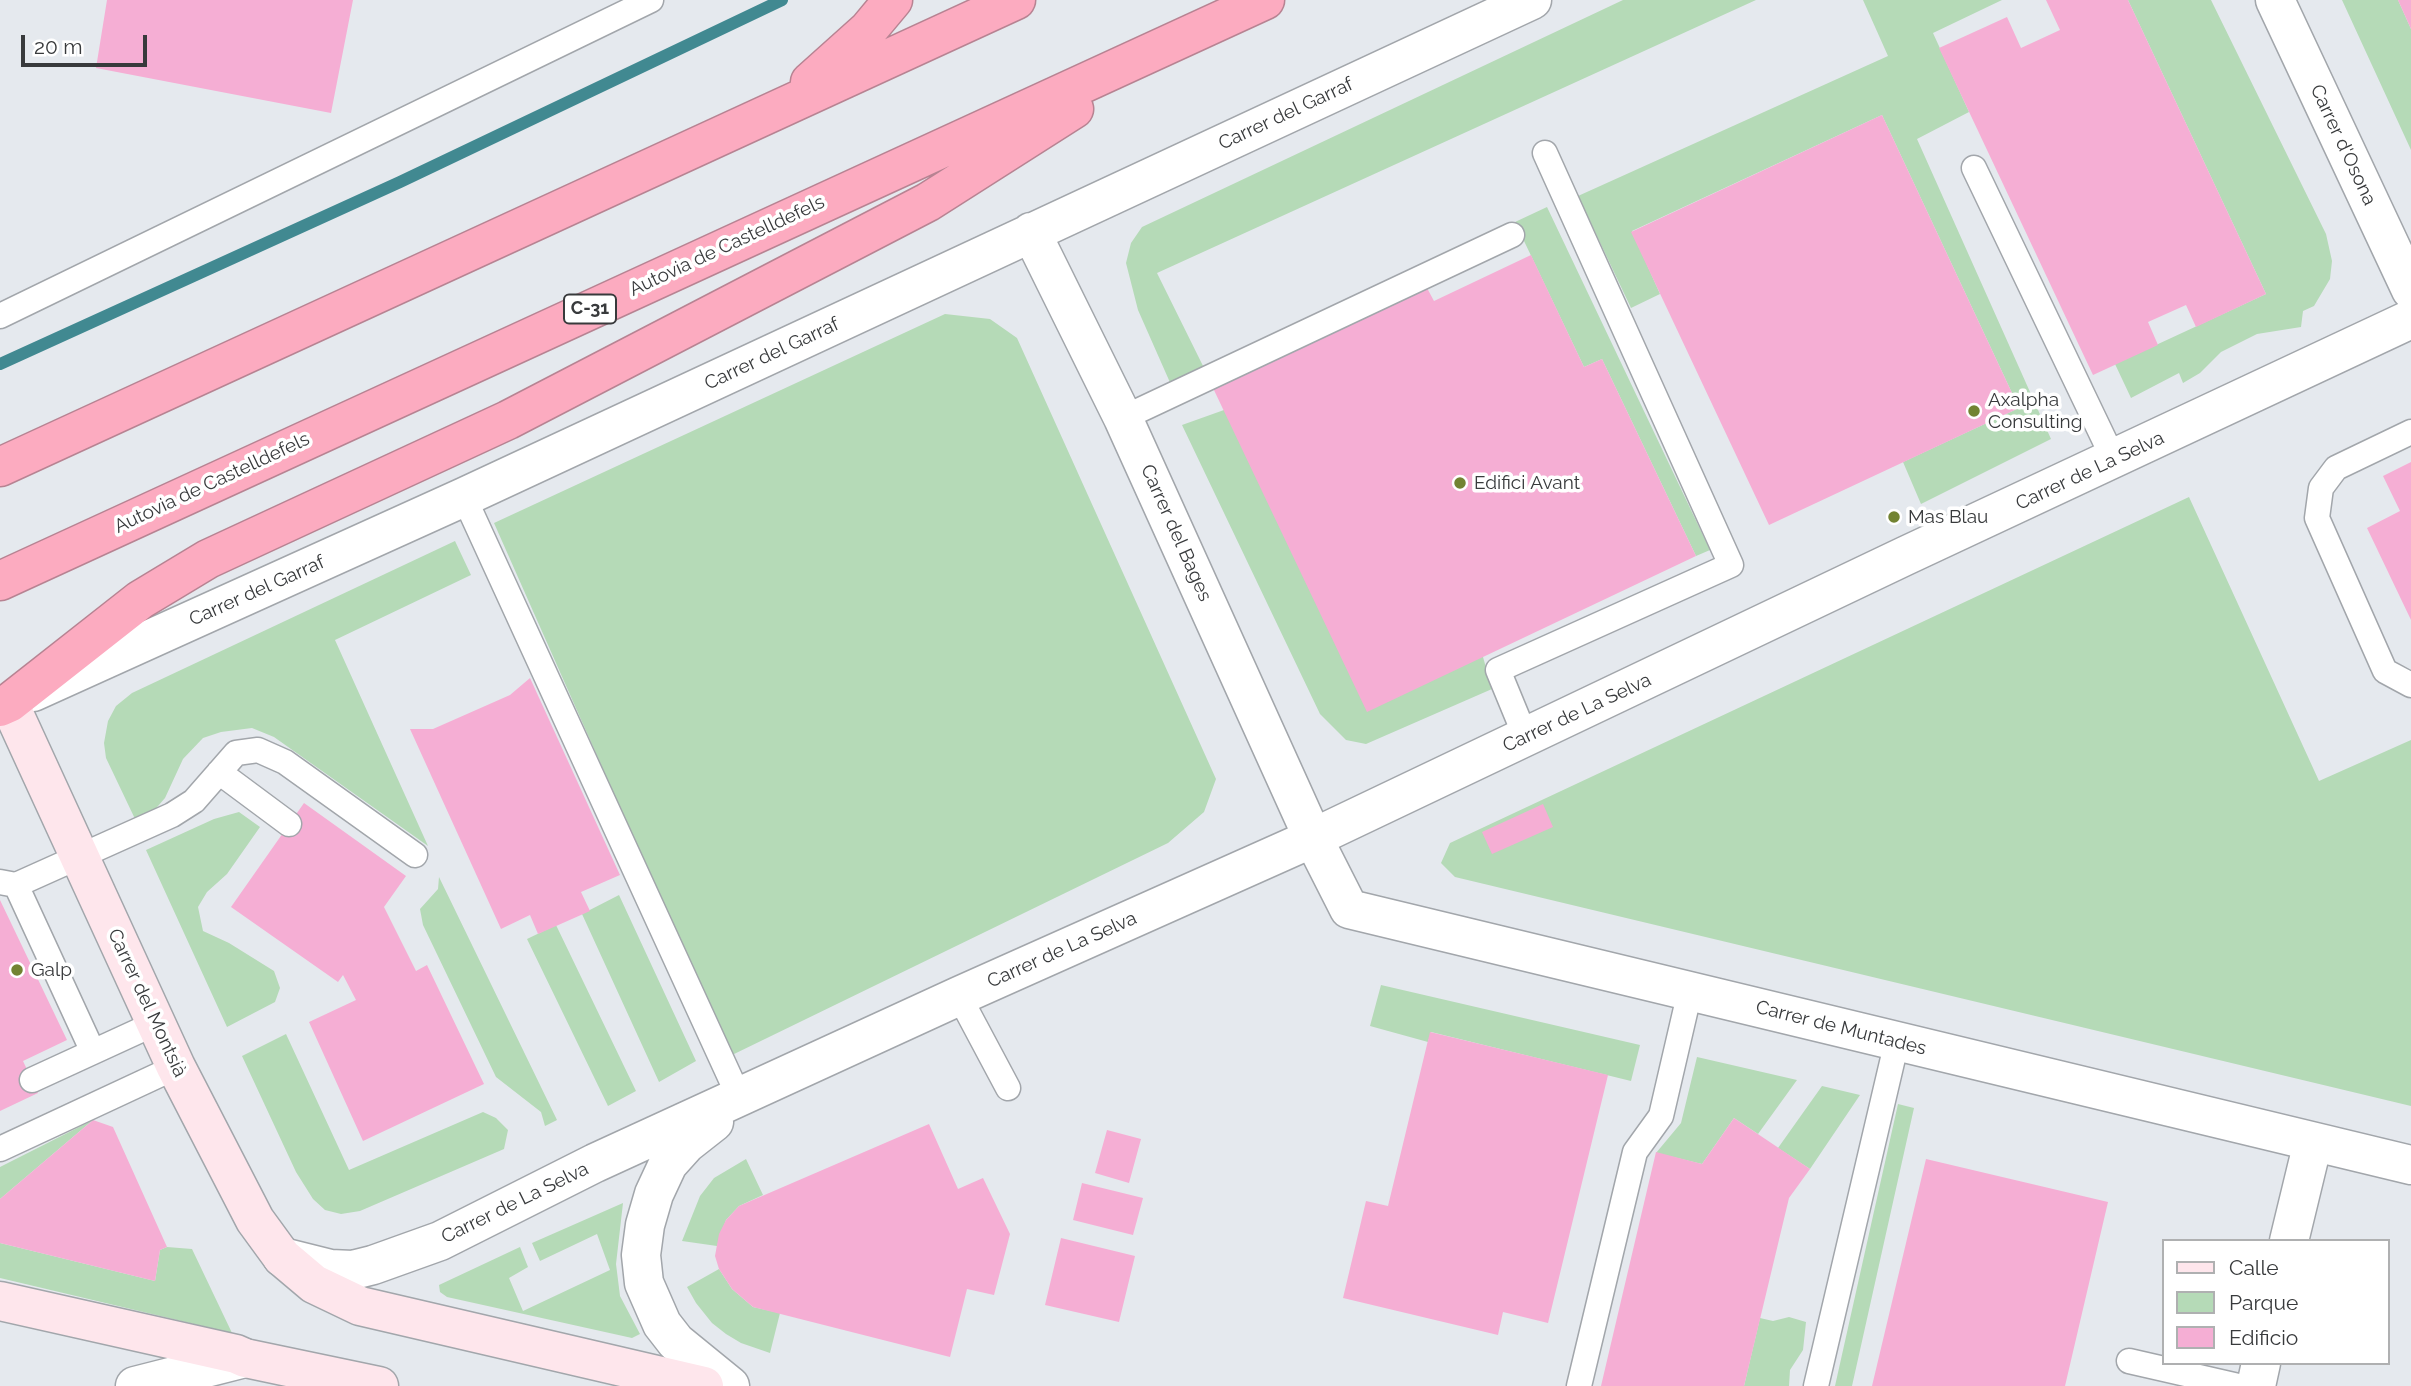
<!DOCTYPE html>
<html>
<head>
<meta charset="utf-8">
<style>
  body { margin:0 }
  #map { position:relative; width:2411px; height:1386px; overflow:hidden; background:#e5e9ee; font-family:Raleway,sans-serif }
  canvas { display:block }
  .legend { position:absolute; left:2162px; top:1239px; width:228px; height:126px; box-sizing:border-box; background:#fff; border:2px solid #afb0b1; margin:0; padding:9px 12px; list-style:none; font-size:21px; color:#383a3c }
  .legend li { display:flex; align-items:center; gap:14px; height:35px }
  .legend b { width:35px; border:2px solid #afb0b1 }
  .scale { position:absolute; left:21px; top:35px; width:126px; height:32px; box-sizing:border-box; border:4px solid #383a3c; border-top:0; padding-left:9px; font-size:21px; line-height:24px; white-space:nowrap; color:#383a3c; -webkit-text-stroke:5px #fff; paint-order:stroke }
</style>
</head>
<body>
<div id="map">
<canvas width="2411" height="1386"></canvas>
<ul class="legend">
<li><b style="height:9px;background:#fee6ec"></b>Calle</li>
<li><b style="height:19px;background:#b5dab7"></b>Parque</li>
<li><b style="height:19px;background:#f5aed4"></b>Edificio</li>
</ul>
<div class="scale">20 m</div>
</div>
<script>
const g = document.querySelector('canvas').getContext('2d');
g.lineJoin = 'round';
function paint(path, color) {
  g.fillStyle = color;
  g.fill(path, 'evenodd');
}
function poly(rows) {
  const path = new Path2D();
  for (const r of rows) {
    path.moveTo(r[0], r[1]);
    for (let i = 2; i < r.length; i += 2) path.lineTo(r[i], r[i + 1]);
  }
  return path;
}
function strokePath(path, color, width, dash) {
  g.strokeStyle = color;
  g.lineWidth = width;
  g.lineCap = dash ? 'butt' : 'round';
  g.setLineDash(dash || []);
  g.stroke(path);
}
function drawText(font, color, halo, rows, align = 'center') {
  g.font = font + ' Raleway,sans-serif';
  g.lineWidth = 7;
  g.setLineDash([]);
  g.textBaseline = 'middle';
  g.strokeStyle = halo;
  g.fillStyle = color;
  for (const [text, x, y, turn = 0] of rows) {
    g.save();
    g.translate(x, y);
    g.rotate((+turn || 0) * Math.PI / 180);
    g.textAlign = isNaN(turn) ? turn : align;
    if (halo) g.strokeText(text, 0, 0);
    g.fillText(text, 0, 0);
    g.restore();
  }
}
const green = poly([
  [1623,0,1756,0,1157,273,1206,372,1172,387,1138,310,1126,263,1131,243,1142,227],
  [1863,0,2002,0,1933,33,1969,112,1917,139,2051,439,1921,504,1903,462,2019,408,1882,115,1632,231,1660,294,1631,308,1578,196,1888,56],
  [2128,0,2211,0,2326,234,2332,261,2330,279,2314,306,2303,311,2301,327,2257,334,2221,352,2200,373,2183,383,2179,373,2131,398,2115,364,2266,294],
  [2342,0,2398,0,2411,29,2411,150],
  [1547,207,1710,550,1696,556,1602,359,1584,367,1515,222],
  [945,314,990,319,1017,338,1216,779,1204,812,1168,843,730,1056,494,523],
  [1224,410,1483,657,1492,689,1366,744,1346,740,1320,714,1182,425],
  [2189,497,2319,781,2411,740,2411,1106,1455,877,1441,863,1450,843],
  [455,541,471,575,335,640,428,846,274,737,252,728,221,732,203,738,183,759,165,798,151,814,136,821,106,758,104,743,108,721,116,706,132,693],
  [239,812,260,827,227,874,207,892,198,907,203,931,229,943,274,971,280,988,275,1002,227,1027,146,850,214,819],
  [439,877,557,1120,545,1126,541,1112,496,1077,423,925,420,909,438,889],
  [619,895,696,1061,659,1082,582,914],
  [556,925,636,1091,608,1106,527,939],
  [1381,985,1640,1045,1631,1081,1431,1032,1428,1042,1370,1026],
  [286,1034,349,1170,483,1112,496,1118,508,1130,504,1149,360,1211,341,1214,325,1210,313,1199,296,1172,242,1056],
  [1697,1057,1797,1080,1758,1134,1734,1118,1702,1164,1656,1153,1681,1123],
  [1822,1086,1860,1095,1810,1169,1778,1148],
  [1898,1104,1914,1108,1852,1386,1835,1386],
  [93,1120,0,1199,0,1167],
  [746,1159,763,1195,739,1206,726,1220,717,1246,682,1241,700,1196,714,1178],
  [623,1203,616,1264,620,1296,640,1334,632,1338,447,1297,440,1292,439,1285,520,1247,528,1267,509,1278,523,1311,610,1270,597,1234,540,1261,532,1243],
  [0,1243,155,1281,160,1250,167,1247,192,1249,232,1333,0,1278],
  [719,1269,732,1289,753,1307,780,1313,770,1353,741,1343,726,1334,712,1323,696,1303,687,1287],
  [1789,1317,1806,1322,1803,1350,1790,1370,1789,1386,1744,1386,1760,1318,1773,1321]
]);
const stream = poly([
  [0,364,400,182,782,0]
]);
const building = poly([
  [107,0,353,0,331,113,96,68],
  [2046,0,2128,0,2266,294,2196,327,2186,305,2148,322,2158,345,2093,375,1939,48,2007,17,2021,48,2060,30],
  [2398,0,2411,0,2411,29],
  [1882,115,2019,408,1769,525,1631,232],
  [1531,255,1584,367,1602,359,1696,556,1367,712,1213,388,1427,288,1434,301],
  [2411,462,2411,620,2367,528,2400,511,2383,476],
  [530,678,620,875,581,892,590,911,538,934,530,915,501,929,410,729,433,729,510,695],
  [304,803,406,876,384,907,416,971,427,965,484,1084,363,1141,309,1022,356,1000,343,975,338,982,231,907],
  [1543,804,1553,827,1492,854,1482,832],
  [0,900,67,1040,23,1061,38,1093,0,1111],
  [1430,1032,1608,1075,1548,1323,1503,1312,1498,1335,1343,1298,1366,1201,1388,1206],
  [1734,1118,1810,1169,1789,1198,1744,1386,1601,1386,1656,1152,1702,1164],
  [93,1120,113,1127,167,1247,160,1250,155,1281,0,1243,0,1199],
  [929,1124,958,1189,983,1178,1010,1234,994,1295,967,1289,950,1357,753,1307,732,1289,719,1269,715,1256,719,1234,726,1220,739,1206],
  [1107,1130,1141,1139,1129,1183,1095,1173],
  [1926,1159,2108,1202,2065,1386,1872,1386],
  [1082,1183,1143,1198,1133,1235,1073,1220],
  [1061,1238,1135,1256,1119,1322,1045,1305]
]);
const service = poly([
  [1974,168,2114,460],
  [0,316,651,0],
  [1123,418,1512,235],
  [2411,432,2336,468,2321,488,2317,518,2385,671,2411,685],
  [464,497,739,1097],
  [1526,738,1498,670,1731,565,1545,153],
  [219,772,289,824],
  [0,882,16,885,172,815,194,801,236,753,258,750,285,762,415,855],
  [16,885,93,1052],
  [959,996,1008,1088],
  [32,1080,156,1023],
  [0,1149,176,1067],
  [2129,1361,2238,1386],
  [1579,1386,1635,1152,1661,1116,1690,991],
  [1816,1386,1897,1041]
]);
const minor = poly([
  [2275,0,2411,290],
  [1031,232,1123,418,1313,838,1349,909,2411,1165],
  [33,692,464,497,1532,0],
  [714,1122,686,1144,668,1164,654,1194,645,1225,641,1255,644,1283,662,1324,676,1342,730,1386],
  [2289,1241,2313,1142],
  [282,1257,330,1269,353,1270,373,1265,440,1241,595,1163,959,996,1313,838,1905,556,2411,319],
  [135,1386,245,1358],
  [2256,1386,2261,1363]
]);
const secondary = poly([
  [9,703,176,1067,255,1220,282,1257,314,1284,360,1306,704,1386],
  [0,1301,236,1354,245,1358,379,1386]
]);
const motorway = poly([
  [810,82,868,30,893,0],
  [0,467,1016,0],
  [0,581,1265,0],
  [0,707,9,703,140,600,208,559,508,420,928,202,1074,109]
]);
const markers = [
  [1974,411,7,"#728332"],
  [1460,483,7,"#728332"],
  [1894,517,7,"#728332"],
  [17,970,7,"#728332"]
];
const shields = [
  [590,309,52]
];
const shieldNames = [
  ["C-31",590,309]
];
const streetNames = [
  ["Carrer del Garraf",1286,114,-25],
  ["Carrer d'Osona",2343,145,65],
  ["Autovia de Castelldefels",727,246,-25],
  ["Carrer del Garraf",772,354,-25],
  ["Carrer de La Selva",2090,471,-25],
  ["Autovia de Castelldefels",212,483,-25],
  ["Carrer del Bages",1176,533,66],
  ["Carrer del Garraf",257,591,-24],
  ["Carrer de La Selva",1577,713,-25],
  ["Carrer de La Selva",1062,950,-24],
  ["Carrer del Montsià",147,1003,65],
  ["Carrer de Muntades",1841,1028,14],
  ["Carrer de La Selva",515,1203,-26]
];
const poiNames = [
  ["Axalpha",1988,400],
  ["Consulting",1988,422],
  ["Edifici Avant",1474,483],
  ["Mas Blau",1908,517],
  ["Galp",31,970]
];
paint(green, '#b5dab7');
strokePath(stream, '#418991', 12);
paint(building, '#f5aed4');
strokePath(service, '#a2a6ab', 27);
strokePath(minor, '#a2a6ab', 41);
strokePath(secondary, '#a2a6ab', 41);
strokePath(motorway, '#b78392', 41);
strokePath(service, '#fff', 24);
strokePath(minor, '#fff', 38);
strokePath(secondary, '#fee6ec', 38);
strokePath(motorway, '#fcabc0', 38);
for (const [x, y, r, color] of markers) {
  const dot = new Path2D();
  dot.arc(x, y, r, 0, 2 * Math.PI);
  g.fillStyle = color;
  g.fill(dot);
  strokePath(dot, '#fff', 2.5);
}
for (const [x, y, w] of shields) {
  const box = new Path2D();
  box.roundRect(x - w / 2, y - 14.5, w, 29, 5);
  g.fillStyle = '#fff';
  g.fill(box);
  strokePath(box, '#383a3c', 2);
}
drawText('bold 18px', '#383a3c', null, shieldNames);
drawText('19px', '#383a3c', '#fff', streetNames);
drawText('19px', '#383a3c', '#fff', poiNames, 'left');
</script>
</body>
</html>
